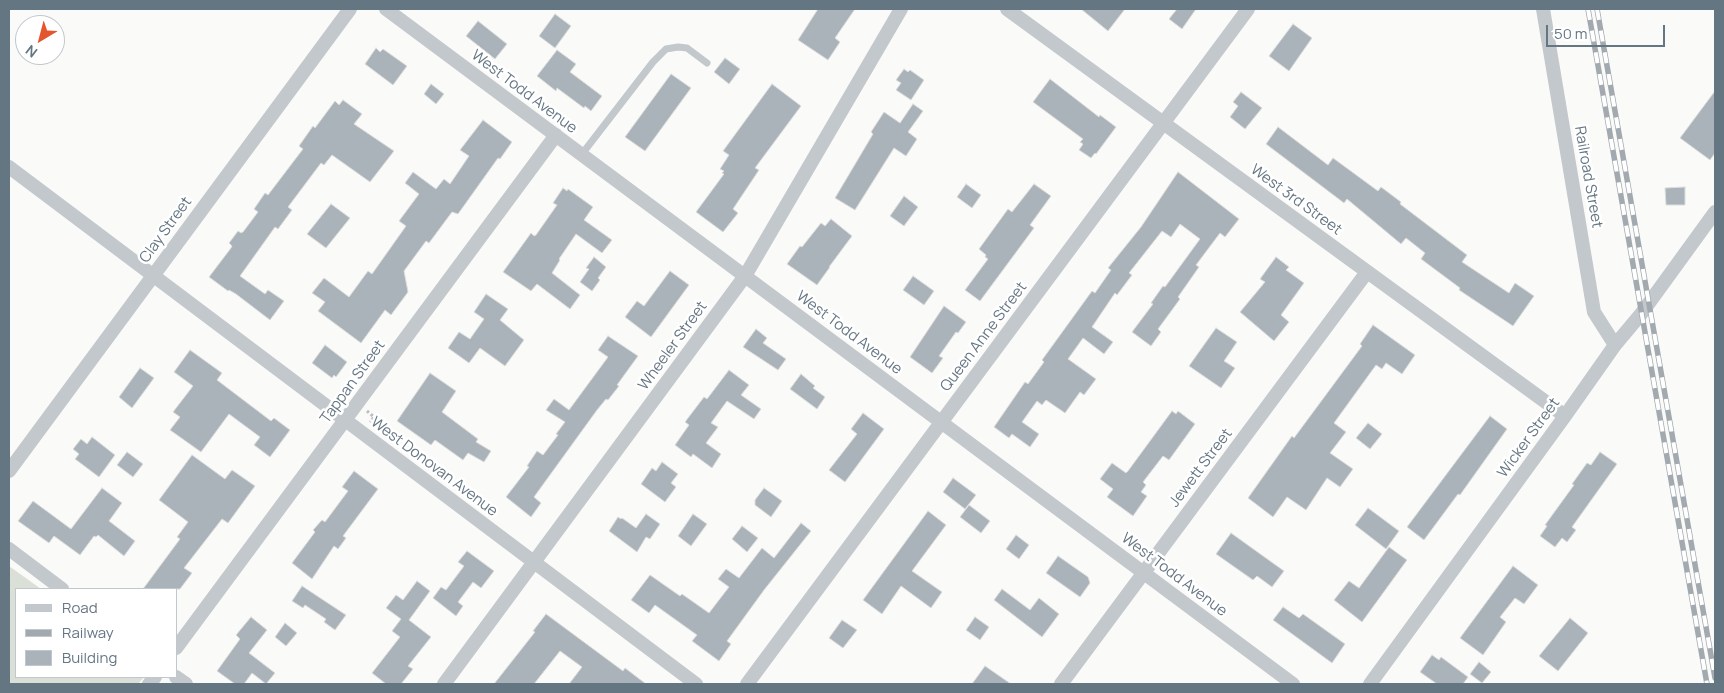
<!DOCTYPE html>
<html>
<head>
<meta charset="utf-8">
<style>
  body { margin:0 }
  #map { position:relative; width:1724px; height:693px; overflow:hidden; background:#fafaf8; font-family:Manrope,sans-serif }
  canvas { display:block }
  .frame { position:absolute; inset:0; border:10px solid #657683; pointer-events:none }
  .legend { position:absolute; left:15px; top:588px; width:162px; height:90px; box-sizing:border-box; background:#fff; border:1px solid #c1c8cd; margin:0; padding:6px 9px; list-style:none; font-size:15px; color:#657683 }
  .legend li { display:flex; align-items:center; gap:10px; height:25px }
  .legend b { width:25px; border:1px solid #c1c8cd }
  .north { position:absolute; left:15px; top:15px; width:50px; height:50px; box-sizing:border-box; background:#fff; border:1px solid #c1c8cd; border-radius:50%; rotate:217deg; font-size:14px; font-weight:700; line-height:20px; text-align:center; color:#657683 }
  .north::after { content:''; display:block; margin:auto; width:18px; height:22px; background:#e4572e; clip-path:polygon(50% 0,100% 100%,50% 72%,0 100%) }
  .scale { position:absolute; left:1546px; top:25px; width:119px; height:22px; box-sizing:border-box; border:2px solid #657683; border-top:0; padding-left:6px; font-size:15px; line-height:18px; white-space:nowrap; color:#657683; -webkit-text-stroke:4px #fff; paint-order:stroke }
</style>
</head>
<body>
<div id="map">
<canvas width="1724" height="693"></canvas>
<div class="frame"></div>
<ul class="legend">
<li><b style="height:6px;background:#c3c8cc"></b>Road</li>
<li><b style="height:6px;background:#a2aab0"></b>Railway</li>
<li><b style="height:14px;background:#aab3b9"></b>Building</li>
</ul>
<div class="north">N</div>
<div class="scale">50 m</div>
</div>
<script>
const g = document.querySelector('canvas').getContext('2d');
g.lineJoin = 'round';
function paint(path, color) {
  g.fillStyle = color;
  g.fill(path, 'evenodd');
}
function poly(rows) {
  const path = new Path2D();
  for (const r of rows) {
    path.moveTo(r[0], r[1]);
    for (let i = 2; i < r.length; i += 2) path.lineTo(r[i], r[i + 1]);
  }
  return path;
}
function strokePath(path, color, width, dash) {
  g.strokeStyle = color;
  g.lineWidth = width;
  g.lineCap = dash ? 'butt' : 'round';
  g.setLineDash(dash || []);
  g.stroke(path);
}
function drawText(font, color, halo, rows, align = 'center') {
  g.font = font + ' Manrope,sans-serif';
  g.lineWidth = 5;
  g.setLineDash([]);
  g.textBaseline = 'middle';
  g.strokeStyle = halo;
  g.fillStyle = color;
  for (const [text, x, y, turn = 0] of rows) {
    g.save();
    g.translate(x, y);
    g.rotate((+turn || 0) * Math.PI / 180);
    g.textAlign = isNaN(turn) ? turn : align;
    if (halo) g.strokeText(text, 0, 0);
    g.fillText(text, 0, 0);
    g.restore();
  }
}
const green = poly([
  [9,566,41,589,16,589,16,677,144,677,138,684,9,684]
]);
const building = poly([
  [818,9,855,9,835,38,840,42,828,60,798,40,818,9],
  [1081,9,1125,9,1108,31,1081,9],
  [1177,9,1196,9,1182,29,1169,19,1177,9],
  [555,14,571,26,555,48,539,36,555,14],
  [478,21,507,44,495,59,466,36,478,21],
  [1293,24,1312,38,1289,71,1269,56,1293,24],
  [376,48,380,52,383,49,407,66,393,85,365,64,376,48],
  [557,50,576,64,570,72,602,96,591,111,585,106,584,108,557,88,556,91,537,76,557,50],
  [725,58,740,69,729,84,714,72,725,58],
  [904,69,908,72,910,70,924,80,911,100,896,90,901,83,896,80,904,69],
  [671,74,691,88,645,151,625,137,671,74],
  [1050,79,1099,117,1100,115,1116,127,1096,154,1095,153,1091,158,1079,150,1083,144,1080,142,1083,139,1033,102,1050,79],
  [431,84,444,94,436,104,424,94,431,84],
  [772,84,801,106,755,168,759,170,733,209,738,213,723,232,696,212,724,174,722,173,724,171,720,169,729,155,723,151,772,84],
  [1715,91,1715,153,1710,160,1680,138,1715,91],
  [1241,92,1262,108,1245,129,1230,117,1238,106,1233,102,1241,92],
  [343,100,362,114,354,124,394,151,370,182,332,155,324,165,321,163,288,207,292,210,278,229,275,227,240,276,265,294,268,290,284,301,270,320,236,294,229,290,228,291,209,277,231,248,232,246,229,243,238,231,241,233,243,232,258,212,254,209,265,193,268,195,303,149,299,146,313,126,315,128,335,101,339,105,343,100],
  [913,104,923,111,908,132,917,139,906,156,894,148,855,210,835,198,873,134,871,132,884,112,900,123,913,104],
  [483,120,512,142,500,159,498,158,458,214,452,212,429,243,426,241,404,271,408,292,391,315,385,310,361,343,318,311,325,302,312,293,324,278,349,297,368,271,372,274,406,226,399,221,419,194,405,183,413,172,436,189,444,179,450,184,469,156,460,150,483,120],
  [1278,127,1328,165,1333,158,1378,191,1381,187,1401,202,1400,204,1467,255,1462,262,1509,293,1515,283,1534,296,1513,326,1459,290,1460,288,1421,259,1425,253,1406,238,1401,244,1347,199,1344,203,1266,144,1278,127],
  [1178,172,1239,219,1225,237,1220,233,1196,265,1199,267,1178,297,1180,299,1158,329,1161,332,1151,346,1132,332,1153,304,1151,303,1163,286,1165,287,1200,239,1180,224,1171,237,1162,231,1129,273,1132,275,1117,295,1115,293,1092,327,1113,342,1104,354,1083,338,1068,359,1096,379,1084,395,1080,392,1065,413,1046,400,1042,405,1037,401,1022,422,1039,434,1030,447,1012,434,1009,438,994,427,1025,382,1028,384,1044,362,1042,360,1092,291,1095,293,1111,270,1108,268,1141,227,1178,172],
  [966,184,981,195,972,208,957,197,966,184],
  [1034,184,1051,196,1030,225,1034,228,980,301,965,290,988,259,985,257,986,255,979,249,1008,209,1012,212,1034,184],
  [1685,187,1685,205,1666,205,1665,188,1685,187],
  [563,188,567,191,568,189,593,207,584,220,612,240,602,253,576,234,559,259,560,260,552,273,580,295,570,309,537,284,531,291,503,272,531,233,534,236,536,235,557,205,553,203,563,188],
  [904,196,918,207,904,226,890,216,904,196],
  [331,204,350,218,326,248,307,234,331,204],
  [831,219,852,236,829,267,830,267,817,285,787,264,800,246,802,247,821,223,825,226,831,219],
  [594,257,606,267,598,278,600,280,592,291,580,282,589,269,586,268,594,257],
  [1276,257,1289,267,1286,270,1304,283,1281,315,1289,322,1274,341,1240,312,1265,282,1260,279,1276,257],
  [670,271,689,285,651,337,625,317,637,301,644,306,670,271],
  [913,276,934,291,924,305,903,290,913,276],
  [486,294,508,309,500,320,524,340,505,366,480,348,469,363,448,348,459,332,470,339,484,319,474,312,486,294],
  [944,306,966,322,958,333,956,332,939,356,943,358,932,373,910,357,944,306],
  [1373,325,1415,355,1402,374,1386,363,1382,369,1376,365,1334,423,1346,432,1330,453,1353,469,1340,487,1327,478,1306,510,1287,497,1273,517,1248,498,1292,436,1294,438,1362,346,1360,344,1373,325],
  [1216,328,1237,342,1224,361,1235,368,1221,388,1189,366,1216,328],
  [756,329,767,338,763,343,786,359,778,370,743,347,756,329],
  [608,336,638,356,617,385,619,386,608,400,606,399,597,410,534,497,541,503,531,517,506,497,529,467,527,466,537,451,543,455,558,435,556,434,565,422,546,410,554,399,569,410,608,357,598,350,608,336],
  [325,345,347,362,336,377,334,375,332,378,312,363,325,345],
  [190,350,222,373,217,380,271,421,274,418,290,430,270,457,254,445,260,437,229,414,201,452,170,430,180,417,173,412,193,386,174,372,190,350],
  [140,368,154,378,132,408,119,397,140,368],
  [729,370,749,385,741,395,761,409,754,419,727,401,711,423,718,427,706,443,721,454,712,468,693,454,691,457,675,445,689,425,685,422,704,397,707,399,729,370],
  [430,373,456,391,442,412,478,439,476,442,491,451,484,462,468,453,463,460,435,440,431,445,397,421,430,373],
  [801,374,815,386,813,388,825,397,817,409,790,389,801,374],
  [1172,411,1176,414,1178,411,1195,424,1169,460,1163,456,1143,482,1146,485,1141,492,1147,496,1133,516,1107,497,1113,489,1100,479,1112,463,1126,473,1128,471,1172,411],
  [863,413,884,429,845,482,829,470,857,434,851,429,863,413],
  [1490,416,1507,429,1460,495,1458,494,1424,540,1407,527,1490,416],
  [1368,423,1382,434,1370,449,1356,438,1368,423],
  [92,437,115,455,99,477,75,459,79,454,73,449,81,439,87,444,92,437],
  [127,452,143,464,133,477,117,465,127,452],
  [1600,452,1617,464,1572,527,1576,530,1567,542,1562,538,1555,547,1540,536,1547,526,1545,525,1574,485,1572,484,1587,463,1591,465,1600,452],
  [192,455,225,479,232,470,255,486,228,523,222,519,184,568,192,573,180,589,143,589,180,539,177,537,188,522,159,500,192,455],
  [662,462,678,474,671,483,676,487,665,502,641,484,652,468,656,471,662,462],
  [354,471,378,489,343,536,346,538,338,549,334,546,312,579,292,563,315,532,313,530,322,520,325,522,348,491,342,487,354,471],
  [953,478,976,495,965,509,943,492,953,478],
  [102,488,122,503,109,521,135,541,124,556,98,535,96,537,94,536,80,555,54,536,49,543,18,521,33,501,71,529,102,488],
  [764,488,782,501,771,517,755,505,755,500,764,488],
  [969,505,990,521,981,533,960,517,969,505],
  [1368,508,1399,531,1386,549,1355,525,1368,508],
  [928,511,946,525,912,571,942,592,931,608,901,586,882,614,863,600,928,511],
  [646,514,660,524,650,539,646,537,637,552,609,531,618,517,621,519,622,518,636,528,646,514],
  [693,514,707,524,691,546,678,536,693,514],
  [801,523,811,531,764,590,727,641,731,644,719,661,692,641,697,635,655,605,649,613,631,600,650,575,680,596,682,594,709,613,729,587,718,579,726,569,739,578,762,548,774,558,801,523],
  [742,526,758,538,747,552,732,539,742,526],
  [1231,533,1284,571,1272,587,1257,576,1253,580,1216,554,1231,533],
  [1016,535,1029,545,1019,559,1006,549,1016,535],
  [1389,547,1407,560,1362,622,1334,600,1349,581,1359,588,1389,547],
  [467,551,494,571,481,588,473,582,458,602,463,606,456,616,433,598,441,587,446,590,464,566,458,562,467,551],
  [1058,556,1088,577,1090,583,1080,597,1046,573,1058,556],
  [1513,566,1538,585,1524,604,1515,598,1500,617,1506,622,1483,655,1460,638,1513,566],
  [417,581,430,591,409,620,431,637,408,666,413,669,401,684,386,684,372,673,400,637,392,631,401,619,386,608,396,595,403,600,417,581],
  [302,586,346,615,335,630,324,622,326,619,305,605,303,608,292,601,302,586],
  [1002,589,1030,610,1039,598,1059,614,1042,637,994,600,1002,589],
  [1283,607,1299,618,1303,614,1345,644,1332,663,1273,620,1283,607],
  [546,614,623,671,625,668,646,684,569,684,582,667,560,651,534,684,494,684,535,632,533,631,546,614],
  [251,617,267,630,249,653,275,673,266,684,252,673,244,684,235,684,217,671,240,639,236,635,251,617],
  [975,617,989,627,980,640,966,630,975,617],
  [1570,618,1588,633,1558,671,1539,656,1570,618],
  [842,620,857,630,843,648,829,638,842,620],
  [285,623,297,633,286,646,275,637,285,623],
  [1432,655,1439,660,1441,657,1468,677,1463,684,1437,684,1420,672,1432,655],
  [1479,662,1491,672,1482,683,1470,674,1479,662],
  [985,666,1011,684,972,684,985,666]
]);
const path = poly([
  [367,411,374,417,370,422]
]);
const lane = poly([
  [582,154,653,62,666,49,678,47,687,48,707,63]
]);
const street = poly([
  [386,9,1293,684],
  [1007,9,1565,416],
  [1543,9,1594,312,1615,345],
  [9,167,696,684],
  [9,471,350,9],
  [9,549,62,589],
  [176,648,556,135],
  [176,677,186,684],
  [149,684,155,677],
  [444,684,745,276,901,9],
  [747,684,1248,9],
  [1061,684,1367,272],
  [1370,684,1565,416,1615,345,1641,314,1715,212]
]);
const rail = poly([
  [1588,9,1707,684],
  [1597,9,1715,678]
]);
const streetNames = [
  ["West Todd Avenue",524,92,37],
  ["Railroad Street",1588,177,80],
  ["West 3rd Street",1296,200,36],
  ["Clay Street",166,230,-54],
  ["West Todd Avenue",849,333,37],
  ["Queen Anne Street",984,337,-53],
  ["Wheeler Street",673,346,-54],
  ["Tappan Street",353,382,-54],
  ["Wicker Street",1529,438,-54],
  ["West Donovan Avenue",434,467,37],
  ["Jewett Street",1201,468,-53],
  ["West Todd Avenue",1174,575,37]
];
paint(green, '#dadfd7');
paint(building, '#aab3b9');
strokePath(building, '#dcdcda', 1);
strokePath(path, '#bbbfc2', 3, [2.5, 2.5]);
strokePath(lane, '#c3c8cc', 7);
strokePath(street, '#c3c8cc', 14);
strokePath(rail, '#a2aab0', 5.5);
strokePath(rail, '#fff', 4, [11]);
drawText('15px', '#657683', '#fff', streetNames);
</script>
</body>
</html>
